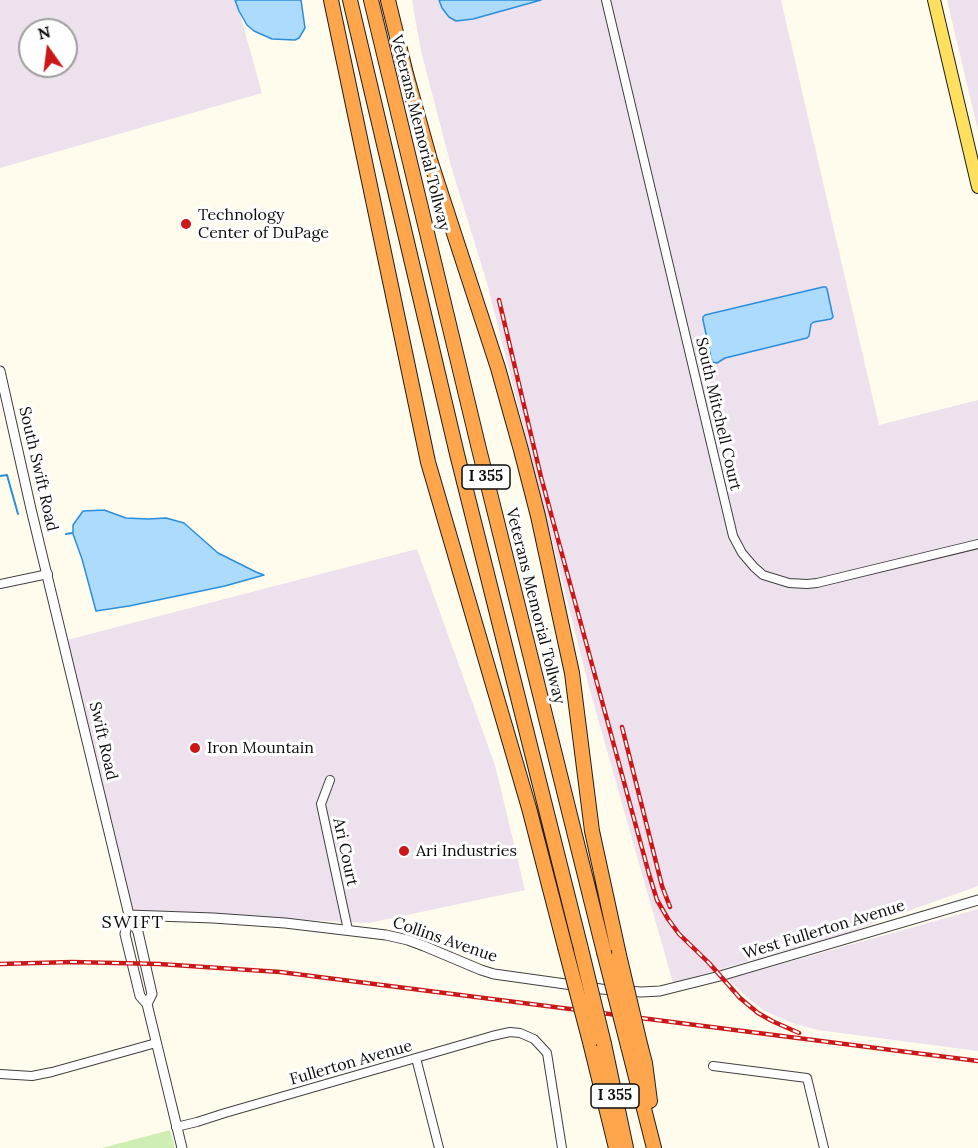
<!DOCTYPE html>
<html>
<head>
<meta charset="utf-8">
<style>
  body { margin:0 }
  #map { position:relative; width:978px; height:1148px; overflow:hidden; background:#fffcee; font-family:Lora,serif }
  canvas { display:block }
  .north { position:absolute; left:18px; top:18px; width:60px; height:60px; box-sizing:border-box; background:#fff; border:2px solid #9e9e9e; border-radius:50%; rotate:346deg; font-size:16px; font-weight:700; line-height:24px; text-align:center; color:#0d0d0d }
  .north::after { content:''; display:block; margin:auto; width:21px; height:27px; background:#cc1617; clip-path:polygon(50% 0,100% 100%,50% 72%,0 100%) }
</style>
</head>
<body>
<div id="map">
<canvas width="978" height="1148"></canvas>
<div class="north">N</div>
</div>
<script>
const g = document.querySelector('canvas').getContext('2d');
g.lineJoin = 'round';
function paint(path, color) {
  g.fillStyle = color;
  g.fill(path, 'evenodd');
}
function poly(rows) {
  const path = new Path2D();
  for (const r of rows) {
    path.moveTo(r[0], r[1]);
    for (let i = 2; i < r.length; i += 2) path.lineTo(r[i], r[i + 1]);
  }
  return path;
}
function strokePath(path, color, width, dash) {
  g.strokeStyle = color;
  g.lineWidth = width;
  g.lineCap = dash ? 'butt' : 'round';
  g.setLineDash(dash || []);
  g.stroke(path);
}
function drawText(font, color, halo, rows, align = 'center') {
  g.font = font + ' Lora,serif';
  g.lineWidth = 6;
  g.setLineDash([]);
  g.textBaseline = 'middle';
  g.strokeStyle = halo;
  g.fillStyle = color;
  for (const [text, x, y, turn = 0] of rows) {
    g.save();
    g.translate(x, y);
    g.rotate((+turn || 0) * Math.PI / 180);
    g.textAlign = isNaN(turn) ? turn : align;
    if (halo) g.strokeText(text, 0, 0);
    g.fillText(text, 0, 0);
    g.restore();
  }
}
const industrial = poly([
  [0,0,236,0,262,93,0,168],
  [30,30,66,30,66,66,30,66],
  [412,0,781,0,879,425,978,400,978,886,847,933,673,983,589,687,487,283,451,166,421,51],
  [947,0,978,0,978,131],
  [417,549,495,765,525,890,369,923,131,912,67,640],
  [978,909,978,1051,818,1030,792,1023,765,1011,750,1000,728,979]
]);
const green = poly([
  [170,1130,175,1148,102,1148]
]);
const water = poly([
  [235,0,301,0,305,28,299,38,295,40,272,39,254,31,247,25,239,11,235,0],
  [439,0,541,0,473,19,456,21,449,17,442,8,439,0],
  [823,287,826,287,827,289,833,317,831,319,814,322,811,324,809,336,807,338,725,358,717,363,712,362,703,320,703,317,705,315,823,287],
  [104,510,126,518,148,519,166,518,184,523,218,553,256,572,264,575,225,586,129,606,96,611,82,559,73,534,73,525,83,511,104,510]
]);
const stream = poly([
  [0,476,7,475,18,514],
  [66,534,72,533]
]);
const minor = poly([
  [606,0,733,536,742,553,754,567,763,575,789,583,807,584,817,583,978,544],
  [0,584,48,574],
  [330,780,321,804,348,930],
  [416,1058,439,1148],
  [713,1066,807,1078,824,1148],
  [0,1074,32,1076,52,1072,156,1043],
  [176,1127,197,1122,225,1113,492,1036,510,1032,520,1033,534,1039,547,1053,562,1148]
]);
const tertiary = poly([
  [0,371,31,509,129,915,138,932,152,994,147,1004],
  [129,915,213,918,285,923,386,935,408,940,424,946,481,970,494,974,601,989,641,992,660,991,720,976,978,900],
  [129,915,125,934,140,996,147,1004,182,1148]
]);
const primary = poly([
  [934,0,978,187]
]);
const motorway = poly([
  [331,0,428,462,529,808,565,947],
  [350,0,457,454,581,949],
  [371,0,479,449,604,952],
  [388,0,406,74,430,160,498,368,521,450,538,516,572,673,592,831,619,955],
  [590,1042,616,1148],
  [604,1044,626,1148],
  [628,1046,654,1148],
  [641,1048,645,1063,650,1101]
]);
const rail = poly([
  [499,300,541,477,649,874,657,900,668,919,679,934,709,963,740,998,758,1013,772,1021,799,1033],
  [622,727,662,886,670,907],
  [0,964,72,962,159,964,280,972,978,1061]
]);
const motorwayBridge = poly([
  [565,947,590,1042],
  [581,949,604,1044],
  [604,952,628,1046],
  [619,955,641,1048]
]);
const markers = [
  [186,224,6,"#cc1617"],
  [195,748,6,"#cc1617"],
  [404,851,6,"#cc1617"]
];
const shields = [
  [486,477,48],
  [615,1096,48]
];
const shieldNames = [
  ["I 355",486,477],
  ["I 355",615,1096]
];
const streetNames = [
  ["Veterans Memorial Tollway",420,133,76],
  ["South Mitchell Court",718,414,77],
  ["South Swift Road",38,469,77],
  ["Veterans Memorial Tollway",535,606,76],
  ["Swift Road",103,741,77],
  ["Ari Court",345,852,78],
  ["West Fullerton Avenue",824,930,-17],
  ["Collins Avenue",445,940,19],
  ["Fullerton Avenue",351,1063,-16]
];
const poiNames = [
  ["Technology",198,215],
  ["Center of DuPage",198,233],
  ["Iron Mountain",207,748],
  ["Ari Industries",416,851]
];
const neighbourhoodNames = [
  ["SWIFT",133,923]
];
paint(industrial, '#ece1ed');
paint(green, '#cfeeb3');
paint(water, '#acdbfd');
strokePath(water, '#2b8edc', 1.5);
strokePath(stream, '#2b8edc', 2);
strokePath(minor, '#404040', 10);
strokePath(tertiary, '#404040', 11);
strokePath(primary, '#1e1e1e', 14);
strokePath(motorway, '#1e1e1e', 16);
strokePath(minor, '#fff', 8);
strokePath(tertiary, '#fff', 9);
strokePath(primary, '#ffdf5e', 12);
strokePath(motorway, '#ffa54c', 14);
strokePath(rail, '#cc1617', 4.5);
strokePath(rail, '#fff', 2, [7]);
strokePath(motorwayBridge, '#1e1e1e', 16, []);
strokePath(motorwayBridge, '#ffa54c', 14);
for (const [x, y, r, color] of markers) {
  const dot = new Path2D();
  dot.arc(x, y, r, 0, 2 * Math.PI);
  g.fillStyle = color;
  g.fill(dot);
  strokePath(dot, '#fff', 2);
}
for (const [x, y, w] of shields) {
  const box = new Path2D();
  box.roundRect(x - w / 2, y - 12, w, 24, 4.5);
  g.fillStyle = '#fff';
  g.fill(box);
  strokePath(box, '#0d0d0d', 1.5);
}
drawText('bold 15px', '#0d0d0d', null, shieldNames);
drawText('16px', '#0d0d0d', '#fff', streetNames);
drawText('16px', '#0d0d0d', '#fff', poiNames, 'left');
g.letterSpacing = '1.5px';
drawText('18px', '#0d0d0d', '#fff', neighbourhoodNames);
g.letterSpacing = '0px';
</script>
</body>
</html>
